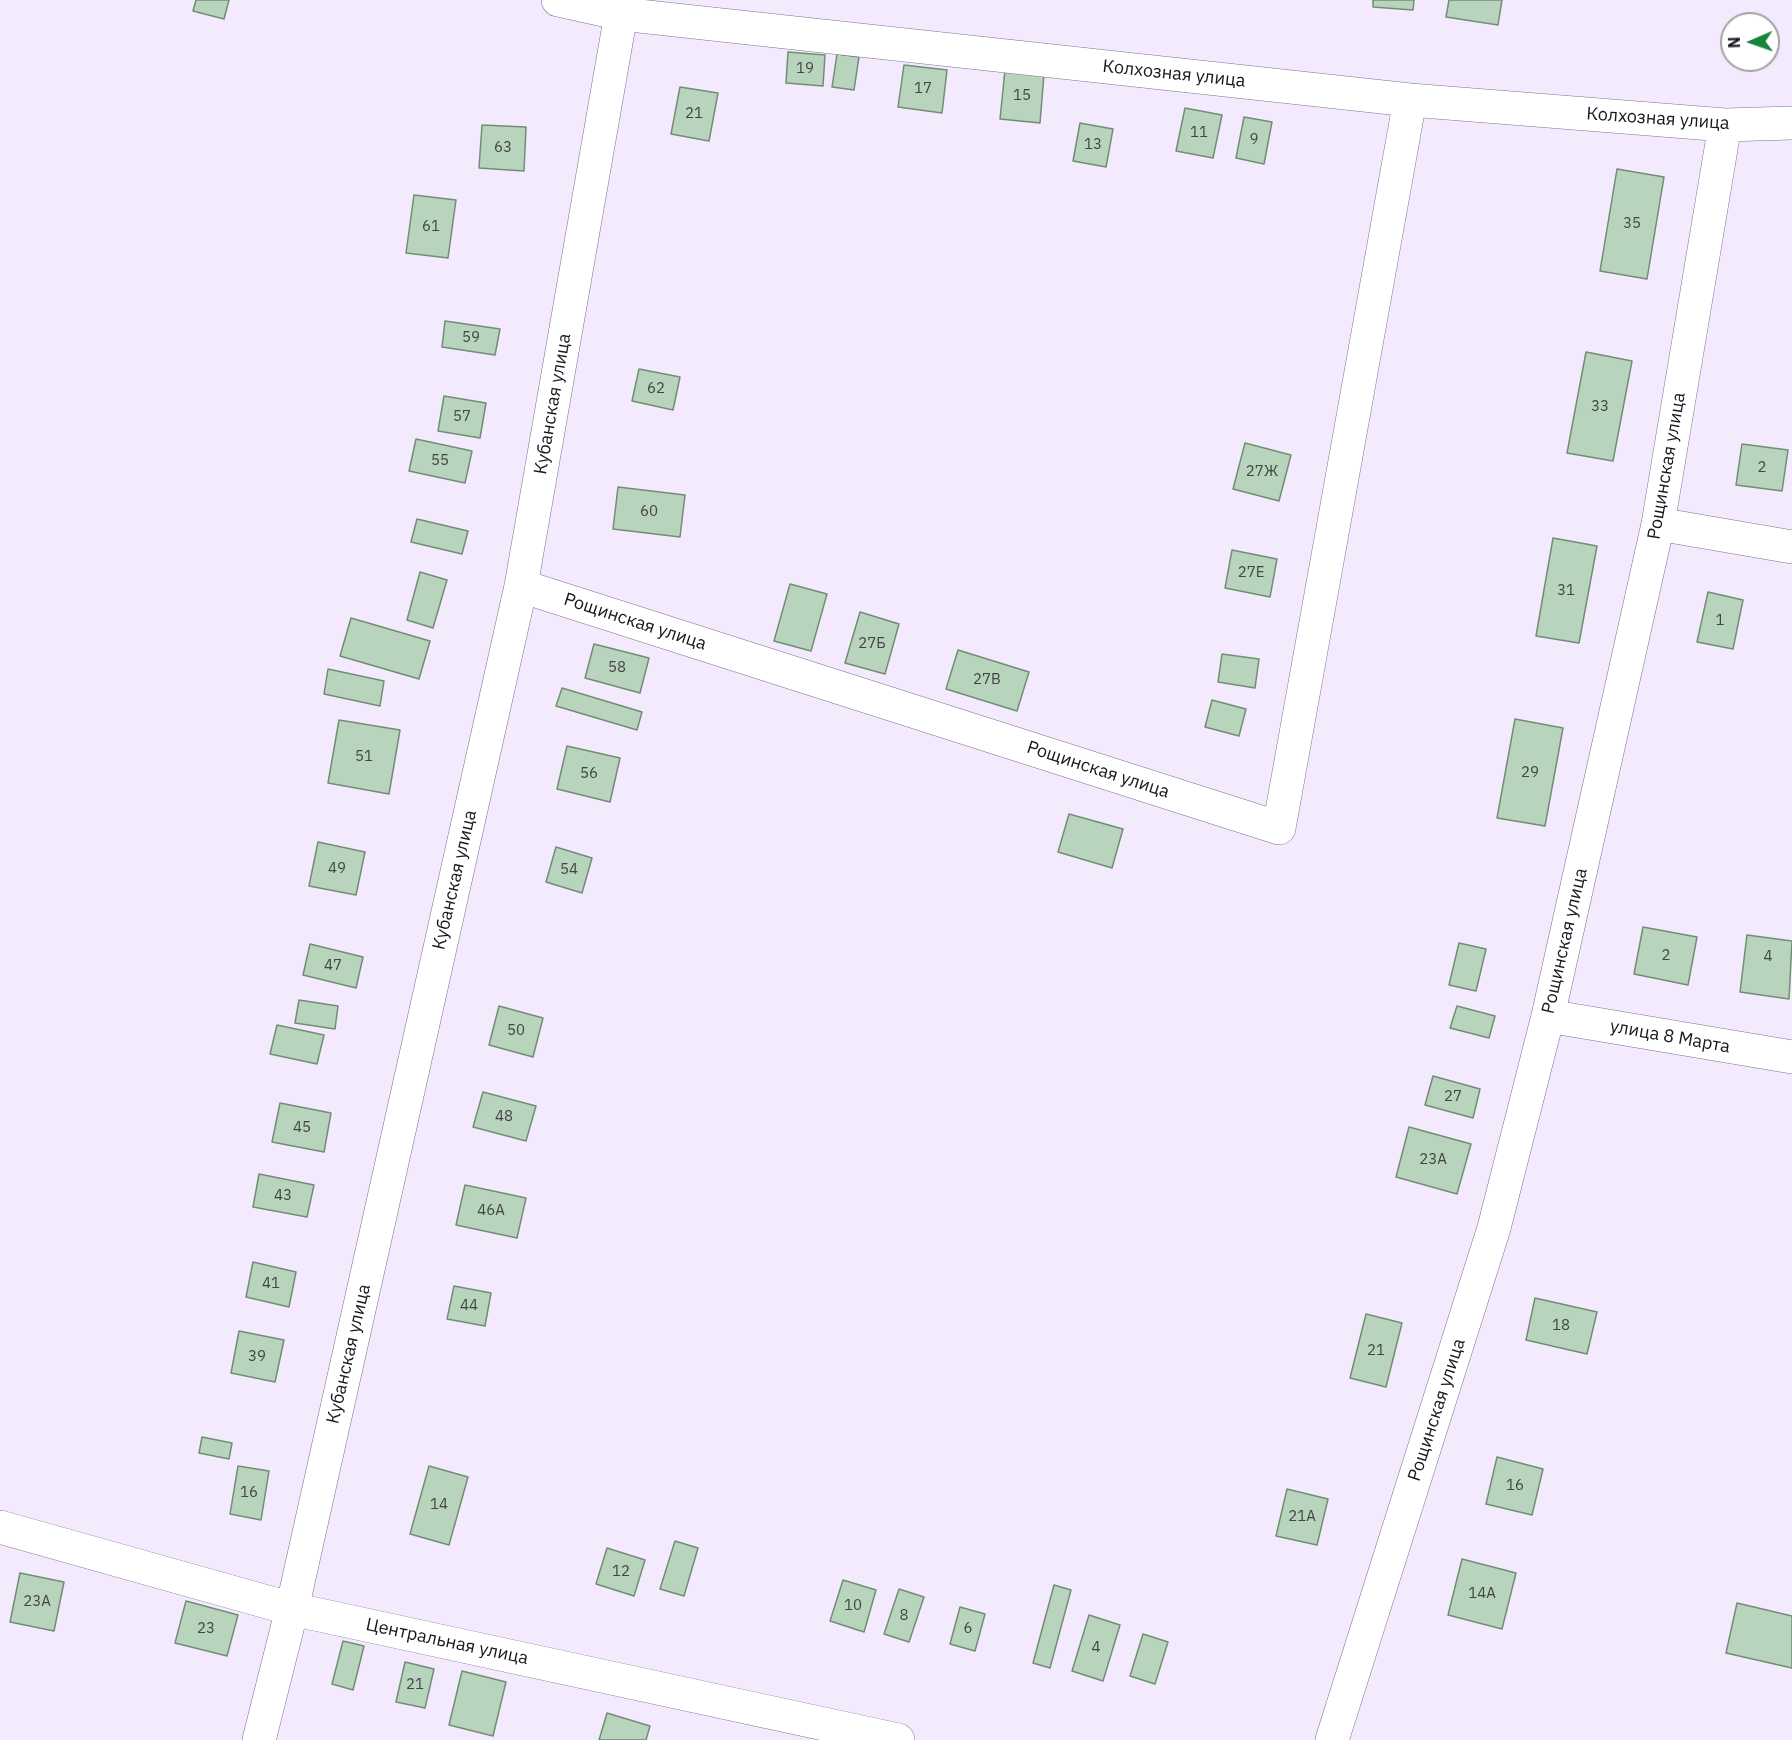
<!DOCTYPE html>
<html>
<head>
<meta charset="utf-8">
<style>
  body { margin:0 }
  #map { position:relative; width:1792px; height:1740px; overflow:hidden; background:#f3ebfd; font-family:"IBM Plex Sans",sans-serif }
  canvas { display:block }
  .north { position:absolute; left:1720px; top:12px; width:60px; height:60px; box-sizing:border-box; background:#fff; border:2px solid #a3a1a5; border-radius:50%; rotate:268deg; font-size:16px; font-weight:700; line-height:24px; text-align:center; color:#1a151f }
  .north::after { content:''; display:block; margin:auto; width:21px; height:27px; background:#15853d; clip-path:polygon(50% 0,100% 100%,50% 72%,0 100%) }
</style>
</head>
<body>
<div id="map">
<canvas width="1792" height="1740"></canvas>
<div class="north">N</div>
</div>
<script>
const g = document.querySelector('canvas').getContext('2d');
g.lineJoin = 'round';
function paint(path, color) {
  g.fillStyle = color;
  g.fill(path, 'evenodd');
}
function poly(rows) {
  const path = new Path2D();
  for (const r of rows) {
    path.moveTo(r[0], r[1]);
    for (let i = 2; i < r.length; i += 2) path.lineTo(r[i], r[i + 1]);
  }
  return path;
}
function strokePath(path, color, width, dash) {
  g.strokeStyle = color;
  g.lineWidth = width;
  g.lineCap = dash ? 'butt' : 'round';
  g.setLineDash(dash || []);
  g.stroke(path);
}
function drawText(font, color, halo, rows, align = 'center') {
  g.font = font + ' "IBM Plex Sans",sans-serif';
  g.lineWidth = 4.5;
  g.setLineDash([]);
  g.textBaseline = 'middle';
  g.strokeStyle = halo;
  g.fillStyle = color;
  for (const [text, x, y, turn = 0] of rows) {
    g.save();
    g.translate(x, y);
    g.rotate((+turn || 0) * Math.PI / 180);
    g.textAlign = isNaN(turn) ? turn : align;
    if (halo) g.strokeText(text, 0, 0);
    g.fillText(text, 0, 0);
    g.restore();
  }
}
const building = poly([
  [196,0,229,0,224,19,193,11,196,0],
  [1373,0,1414,0,1413,10,1373,7,1373,0],
  [1449,0,1502,0,1498,25,1446,17,1449,0],
  [788,52,825,55,823,86,786,83,788,52],
  [837,54,859,57,854,90,832,87,837,54],
  [904,65,947,70,942,113,898,107,904,65],
  [1005,70,1044,74,1040,123,1000,119,1005,70],
  [680,87,718,93,709,141,671,134,680,87],
  [1185,108,1222,115,1213,158,1176,151,1185,108],
  [1244,117,1272,122,1264,164,1236,158,1244,117],
  [1080,123,1113,129,1106,167,1073,161,1080,123],
  [482,125,526,127,524,171,479,168,482,125],
  [1617,169,1664,177,1647,279,1600,271,1617,169],
  [414,195,456,200,448,258,406,253,414,195],
  [445,321,500,329,495,355,442,347,445,321],
  [1586,352,1632,361,1613,461,1567,453,1586,352],
  [639,369,680,377,673,410,632,401,639,369],
  [444,396,486,403,480,438,438,431,444,396],
  [416,439,472,451,465,483,409,471,416,439],
  [1245,443,1291,455,1279,501,1233,489,1245,443],
  [1742,444,1788,450,1782,491,1736,485,1742,444],
  [618,487,685,495,680,537,613,529,618,487],
  [417,519,468,531,462,554,411,542,417,519],
  [1553,538,1597,546,1579,643,1536,636,1553,538],
  [1232,550,1277,559,1270,597,1225,588,1232,550],
  [420,572,447,580,433,628,407,620,420,572],
  [790,584,827,594,811,651,774,641,790,584],
  [1708,592,1743,600,1733,649,1697,642,1708,592],
  [860,612,899,624,885,674,845,663,860,612],
  [351,618,430,641,419,679,340,656,351,618],
  [594,644,649,658,640,693,585,678,594,644],
  [958,650,1029,672,1017,711,946,689,958,650],
  [1222,654,1259,659,1255,688,1218,682,1222,654],
  [328,669,384,681,380,706,324,694,328,669],
  [562,688,642,712,637,730,556,706,562,688],
  [1212,700,1246,709,1239,736,1205,727,1212,700],
  [1515,719,1563,728,1545,826,1497,818,1515,719],
  [339,720,400,730,389,794,328,783,339,720],
  [567,746,620,758,610,802,557,789,567,746],
  [1069,814,1123,829,1112,868,1058,852,1069,814],
  [318,842,365,852,356,895,309,886,318,842],
  [556,847,592,858,582,893,546,882,556,847],
  [1643,927,1697,937,1688,985,1634,974,1643,927],
  [1747,935,1792,941,1789,999,1740,992,1747,935],
  [1459,943,1486,949,1476,991,1449,985,1459,943],
  [310,944,363,957,356,988,303,975,310,944],
  [299,1000,338,1006,335,1029,295,1023,299,1000],
  [499,1006,543,1018,533,1057,489,1045,499,1006],
  [1457,1006,1495,1016,1489,1038,1450,1028,1457,1006],
  [277,1025,324,1035,317,1064,270,1054,277,1025],
  [1433,1076,1480,1089,1473,1118,1425,1105,1433,1076],
  [483,1092,536,1106,526,1141,473,1127,483,1092],
  [280,1103,331,1113,324,1152,272,1142,280,1103],
  [1409,1127,1471,1144,1457,1194,1396,1177,1409,1127],
  [259,1174,314,1185,307,1217,253,1207,259,1174],
  [465,1185,526,1198,517,1238,456,1225,465,1185],
  [253,1262,296,1272,289,1307,246,1297,253,1262],
  [454,1286,491,1293,485,1326,447,1319,454,1286],
  [1535,1298,1597,1312,1587,1354,1526,1340,1535,1298],
  [1366,1314,1402,1323,1386,1387,1350,1378,1366,1314],
  [239,1331,284,1340,275,1382,231,1373,239,1331],
  [202,1437,232,1443,229,1459,199,1453,202,1437],
  [1497,1457,1543,1469,1532,1515,1486,1504,1497,1457],
  [238,1466,269,1471,261,1520,230,1514,238,1466],
  [429,1466,468,1477,449,1545,410,1534,429,1466],
  [1287,1489,1328,1499,1317,1545,1276,1536,1287,1489],
  [675,1541,698,1548,684,1596,660,1589,675,1541],
  [607,1548,645,1560,634,1596,596,1584,607,1548],
  [1462,1559,1516,1573,1502,1629,1448,1615,1462,1559],
  [20,1573,64,1582,54,1631,10,1622,20,1573],
  [843,1580,876,1590,864,1632,830,1621,843,1580],
  [1054,1585,1071,1590,1050,1668,1033,1663,1054,1585],
  [899,1589,924,1597,909,1642,884,1634,899,1589],
  [186,1601,238,1615,227,1656,175,1643,186,1601],
  [1737,1603,1792,1616,1792,1668,1726,1653,1737,1603],
  [960,1607,985,1614,975,1651,950,1644,960,1607],
  [1089,1615,1120,1625,1103,1681,1072,1671,1089,1615],
  [1143,1634,1168,1642,1155,1684,1130,1676,1143,1634],
  [343,1641,364,1646,353,1690,332,1684,343,1641],
  [405,1662,434,1669,425,1708,396,1702,405,1662],
  [462,1671,506,1682,493,1736,449,1725,462,1671],
  [607,1713,650,1726,646,1740,599,1740,607,1713]
]);
const minor = poly([
  [558,0,621,14,1410,100,1725,125,1792,123],
  [1658,524,1792,547],
  [521,586,1279,828,1410,100],
  [1548,1016,1792,1057],
  [0,1527,292,1609,898,1740],
  [259,1740,292,1609,521,586,621,14],
  [1332,1740,1494,1228,1548,1016,1658,524,1725,125]
]);
const numberNames = [
  ["19",805,69],
  ["17",923,89],
  ["15",1022,96],
  ["21",694,114],
  ["11",1199,133],
  ["9",1254,140],
  ["13",1093,145],
  ["63",503,148],
  ["35",1632,224],
  ["61",431,227],
  ["59",471,338],
  ["62",656,389],
  ["33",1600,407],
  ["57",462,417],
  ["55",440,461],
  ["2",1762,468],
  ["27Ж",1262,472],
  ["60",649,512],
  ["27Е",1251,573],
  ["31",1566,591],
  ["1",1720,621],
  ["27Б",872,644],
  ["58",617,668],
  ["27В",987,680],
  ["51",364,757],
  ["29",1530,773],
  ["56",589,774],
  ["49",337,869],
  ["54",569,870],
  ["2",1666,956],
  ["4",1768,957],
  ["47",333,966],
  ["50",516,1031],
  ["27",1453,1097],
  ["48",504,1117],
  ["45",302,1128],
  ["23А",1433,1160],
  ["43",283,1196],
  ["46А",491,1211],
  ["41",271,1284],
  ["44",469,1306],
  ["18",1561,1326],
  ["21",1376,1351],
  ["39",257,1357],
  ["16",1515,1486],
  ["16",249,1493],
  ["14",439,1505],
  ["21А",1302,1517],
  ["12",621,1572],
  ["14А",1482,1594],
  ["23А",37,1602],
  ["10",853,1606],
  ["8",904,1616],
  ["23",206,1629],
  ["6",968,1629],
  ["4",1096,1648],
  ["21",415,1685]
];
const streetNames = [
  ["Колхозная улица",1174,74,6],
  ["Колхозная улица",1658,119,4],
  ["Кубанская улица",553,404,-80],
  ["Рощинская улица",1667,466,-80],
  ["Рощинская улица",635,622,18],
  ["Рощинская улица",1098,770,18],
  ["Кубанская улица",455,880,-77],
  ["Рощинская улица",1565,941,-77],
  ["улица 8 Марта",1670,1037,10],
  ["Кубанская улица",349,1354,-77],
  ["Рощинская улица",1437,1410,-72],
  ["Центральная улица",447,1642,12]
];
paint(building, '#b9d4bd');
strokePath(building, '#738c76', 1.5);
strokePath(minor, '#7f728e', 34);
strokePath(minor, '#fff', 33);
drawText('15px', '#424546', null, numberNames);
drawText('18px', '#1a151f', '#fff', streetNames);
</script>
</body>
</html>
